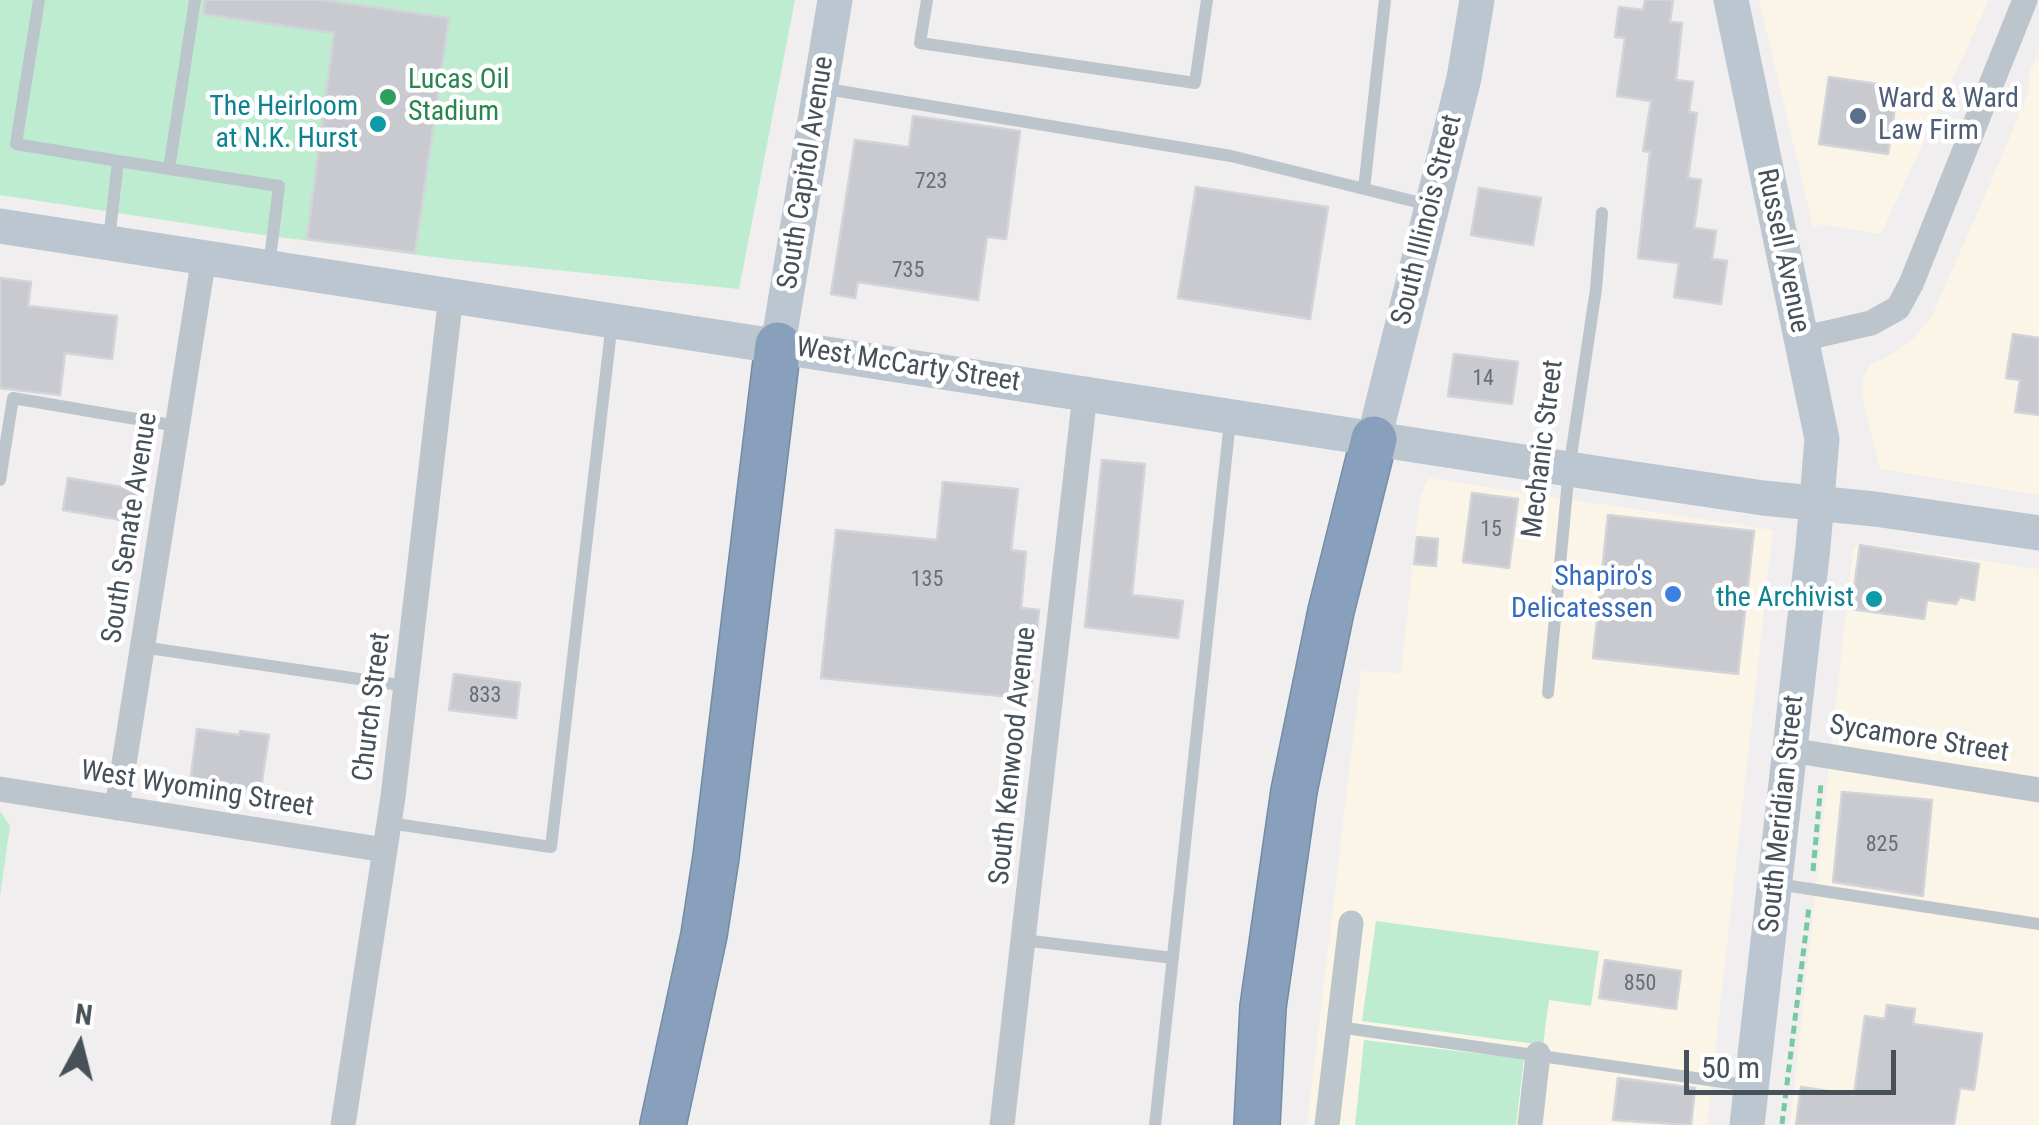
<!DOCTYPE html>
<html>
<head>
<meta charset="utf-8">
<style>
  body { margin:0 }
  #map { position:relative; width:2039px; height:1125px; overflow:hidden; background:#f0eeee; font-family:"Roboto Condensed",sans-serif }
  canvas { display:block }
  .north { position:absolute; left:30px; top:995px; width:100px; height:100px; -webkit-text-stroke:8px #fff; paint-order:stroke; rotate:7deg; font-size:28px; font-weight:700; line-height:40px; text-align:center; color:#47515a }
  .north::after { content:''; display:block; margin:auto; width:35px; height:45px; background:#47515a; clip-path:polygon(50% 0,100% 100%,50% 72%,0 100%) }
  .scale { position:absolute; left:1684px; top:1050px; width:212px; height:45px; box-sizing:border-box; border:5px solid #47515a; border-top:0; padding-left:12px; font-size:30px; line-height:35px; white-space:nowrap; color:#47515a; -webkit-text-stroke:8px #fff; paint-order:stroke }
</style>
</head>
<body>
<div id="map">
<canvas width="2039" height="1125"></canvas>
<div class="north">N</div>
<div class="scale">50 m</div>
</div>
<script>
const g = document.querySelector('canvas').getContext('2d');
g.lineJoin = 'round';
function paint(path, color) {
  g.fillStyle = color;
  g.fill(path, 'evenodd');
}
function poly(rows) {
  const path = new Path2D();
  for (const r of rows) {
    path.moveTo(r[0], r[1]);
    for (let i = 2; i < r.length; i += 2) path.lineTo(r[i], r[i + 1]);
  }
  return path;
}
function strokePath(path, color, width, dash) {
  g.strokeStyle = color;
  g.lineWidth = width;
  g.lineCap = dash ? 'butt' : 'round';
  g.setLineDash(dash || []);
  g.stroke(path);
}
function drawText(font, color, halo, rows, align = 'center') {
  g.font = font + ' "Roboto Condensed",sans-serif';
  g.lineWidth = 9;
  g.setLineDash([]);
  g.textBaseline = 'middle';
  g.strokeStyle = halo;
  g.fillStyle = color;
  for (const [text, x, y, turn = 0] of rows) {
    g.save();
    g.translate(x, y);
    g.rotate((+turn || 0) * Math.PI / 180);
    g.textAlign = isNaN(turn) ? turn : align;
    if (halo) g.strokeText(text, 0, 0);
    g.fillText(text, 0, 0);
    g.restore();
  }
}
const commercial = poly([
  [1759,0,1989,0,1881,234,1822,224,1813,227],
  [2039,50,2039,495,1880,469,1862,397,1863,378,1871,364,1894,353,1916,336,1933,314,2006,147,2028,92,2030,71],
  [1428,478,1773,530,1707,1125,1307,1125,1361,671,1401,673,1420,496],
  [1860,543,2039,569,2039,1125,1790,1125,1853,547]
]);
const green = poly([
  [0,0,795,0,739,289,449,259,256,234,0,195],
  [0,811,10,826,0,896],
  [1376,921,1599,951,1591,1006,1549,1000,1543,1045,1362,1021],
  [1364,1040,1524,1059,1516,1125,1355,1125]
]);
const building = poly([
  [205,0,323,0,449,18,415,253,307,239,334,33,203,14,205,0],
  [1645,0,1673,0,1670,22,1682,23,1676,80,1693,82,1689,112,1697,113,1688,178,1701,180,1694,228,1716,231,1712,259,1727,261,1721,304,1674,297,1679,263,1638,258,1650,152,1643,151,1651,101,1617,96,1625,38,1615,37,1619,7,1643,10,1645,0],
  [1829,77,1898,87,1888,154,1819,144,1829,77],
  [913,116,1020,131,1006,239,987,237,978,300,858,282,855,298,831,294,855,140,909,147,913,116],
  [1196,187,1328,207,1310,319,1178,298,1196,187],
  [1479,188,1541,198,1533,245,1471,235,1479,188],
  [0,278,31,282,28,306,117,316,112,359,65,353,60,395,0,388,0,278],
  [2013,334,2039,338,2039,415,2015,412,2020,380,2006,378,2013,334],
  [1454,354,1518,362,1512,404,1448,396,1454,354],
  [1102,460,1145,464,1132,595,1183,601,1178,638,1085,627,1102,460],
  [68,478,139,490,133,522,63,510,68,478],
  [943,482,1018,489,1011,550,1026,552,1021,608,1039,610,1030,699,821,678,836,530,937,540,943,482],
  [1472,493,1518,499,1509,568,1463,562,1472,493],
  [1608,515,1754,531,1738,674,1593,658,1608,515],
  [1417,537,1438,539,1436,566,1414,564,1417,537],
  [1860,545,1979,564,1974,600,1960,597,1956,604,1927,600,1924,619,1851,609,1860,545],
  [454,674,520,683,516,718,449,710,454,674],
  [197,729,239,735,240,731,269,735,260,794,190,784,197,729],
  [1842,792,1932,800,1923,896,1833,882,1842,792],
  [1605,960,1681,971,1676,1009,1599,998,1605,960],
  [1887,1005,1915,1009,1913,1024,1982,1034,1974,1090,1960,1088,1954,1125,1796,1125,1801,1087,1854,1095,1865,1016,1885,1019,1887,1005],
  [1618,1078,1695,1088,1691,1125,1613,1120,1618,1078]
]);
const path = poly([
  [1813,871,1821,783],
  [1782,1124,1809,907]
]);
const lane = poly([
  [39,0,16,144,118,161,109,240],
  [927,0,920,43,1195,83,1207,0],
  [821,88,1231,156,1429,205],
  [118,161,279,186,269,266],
  [169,169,195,0],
  [1364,189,1385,0],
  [0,480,13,398,177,426],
  [142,647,406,686],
  [1548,693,1569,469,1596,289,1602,213],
  [389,823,551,847,612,322],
  [1777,884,2039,924],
  [1023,940,1173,958],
  [1338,1027,1751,1086],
  [1155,1125,1230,421]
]);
const street = poly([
  [1801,339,1871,323,1898,308,1911,284,2025,0],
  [1790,750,2039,790],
  [0,789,385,850],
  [117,808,204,257],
  [343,1125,393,797,451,295],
  [1002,1125,1085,394],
  [1327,1125,1351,923],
  [1530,1125,1538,1054]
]);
const secondary = poly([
  [1731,0,1822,439,1813,547,1747,1125],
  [0,226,1595,473,1763,498,1875,509,2039,533],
  [778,345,835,0],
  [1374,439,1464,78,1477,0]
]);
const highway = poly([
  [663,1125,704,935,716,857,778,345],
  [1257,1125,1263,1007,1294,791,1331,611,1374,439]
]);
const markers = [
  [388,97,10,"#2e9e5b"],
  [1858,116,10,"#5c6f8a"],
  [378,124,10,"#0f9aa8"],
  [1673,594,10,"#3f7fe0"],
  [1874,599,10,"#0f9aa8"]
];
const numberNames = [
  ["723",931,182],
  ["735",908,271],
  ["14",1483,379],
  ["15",1491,530],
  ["135",927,580],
  ["833",485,696],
  ["825",1882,845],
  ["850",1640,984]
];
const leisureNames = [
  ["Lucas Oil",408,81],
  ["Stadium",408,113]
];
const serviceNames = [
  ["Ward & Ward",1878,100],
  ["Law Firm",1878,132]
];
const cultureNames = [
  ["The Heirloom",358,108],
  ["at N.K. Hurst",358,140],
  ["the Archivist",1854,599]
];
const streetNames = [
  ["South Capitol Avenue",807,173,-81],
  ["South Illinois Street",1428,220,-76],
  ["Russell Avenue",1782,251,78],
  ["West McCarty Street",908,366,9],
  ["Mechanic Street",1544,449,-83],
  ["South Senate Avenue",131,528,-81],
  ["Church Street",373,707,-83],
  ["Sycamore Street",1919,740,9],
  ["South Kenwood Avenue",1014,756,-84],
  ["West Wyoming Street",197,790,9],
  ["South Meridian Street",1783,814,-84]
];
const shopNames = [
  ["Shapiro's",1653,578],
  ["Delicatessen",1653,610]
];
paint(commercial, '#fbf5e7');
paint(green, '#beecd0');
paint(building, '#c8cad0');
strokePath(building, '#d2d4d9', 2.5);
strokePath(highway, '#738ca6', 48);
strokePath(path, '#77c9a1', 5, [8, 5]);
strokePath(lane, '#bdc5cc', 12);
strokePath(street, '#bdc5cc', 25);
strokePath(secondary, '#bcc6d1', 35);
strokePath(highway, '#88a0bb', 45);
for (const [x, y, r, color] of markers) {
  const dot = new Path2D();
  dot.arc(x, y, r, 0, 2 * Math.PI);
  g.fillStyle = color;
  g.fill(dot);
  strokePath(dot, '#fff', 4);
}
drawText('22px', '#676f78', null, numberNames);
drawText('28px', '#27864d', '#fff', leisureNames, 'left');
drawText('28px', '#4e5e75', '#fff', serviceNames, 'left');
drawText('28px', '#0d838f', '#fff', cultureNames, 'right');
drawText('28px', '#47515a', '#fff', streetNames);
drawText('28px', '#366cbe', '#fff', shopNames, 'right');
</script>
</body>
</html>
